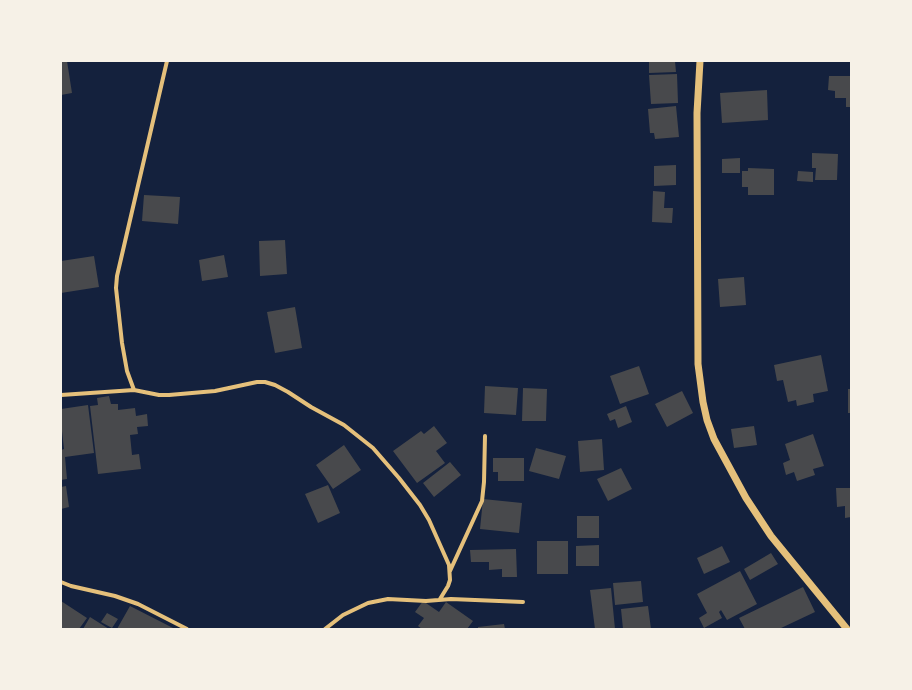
<!DOCTYPE html>
<html>
<head>
<meta charset="utf-8">
<style>
  body { margin:0 }
  #map { position:relative; width:912px; height:690px; overflow:hidden; background:#14213d; font-family:"Playfair Display",serif }
  canvas { display:block }
  .frame { position:absolute; inset:0; border:62px solid #f6f1e7; pointer-events:none }
</style>
</head>
<body>
<div id="map">
<canvas width="912" height="690"></canvas>
<div class="frame"></div>
</div>
<script>
const g = document.querySelector('canvas').getContext('2d');
g.lineJoin = 'round';
function paint(path, color) {
  g.fillStyle = color;
  g.fill(path, 'evenodd');
}
function poly(rows) {
  const path = new Path2D();
  for (const r of rows) {
    path.moveTo(r[0], r[1]);
    for (let i = 2; i < r.length; i += 2) path.lineTo(r[i], r[i + 1]);
  }
  return path;
}
function strokePath(path, color, width, dash) {
  g.strokeStyle = color;
  g.lineWidth = width;
  g.lineCap = dash ? 'butt' : 'round';
  g.setLineDash(dash || []);
  g.stroke(path);
}
const building = poly([
  [61,61,67,61,72,93,61,95],
  [649,61,675,61,676,72,649,73],
  [677,74,678,103,651,104,649,75],
  [829,76,851,76,851,107,846,107,846,98,835,98,835,91,828,90],
  [767,90,768,120,722,123,720,93],
  [676,106,679,137,655,139,654,133,650,133,648,109],
  [812,153,838,154,837,180,815,180,816,168,812,168],
  [740,158,740,173,722,173,722,159],
  [676,165,676,185,654,186,654,166],
  [748,168,774,169,774,195,748,195,748,187,742,187,742,171,748,171],
  [798,171,813,172,813,182,797,181],
  [653,191,665,192,664,208,673,208,672,223,652,222],
  [144,195,180,197,178,224,142,221],
  [285,240,287,274,260,276,259,241],
  [224,255,228,277,202,281,199,260],
  [94,256,99,287,61,293,61,261],
  [744,277,746,305,720,307,718,279],
  [295,307,302,348,275,353,267,312],
  [821,355,828,391,813,394,814,402,797,406,796,400,788,402,783,380,777,381,774,365],
  [639,366,649,394,620,404,610,376],
  [485,386,518,388,516,415,484,413],
  [523,388,547,389,546,421,522,421],
  [848,389,851,389,851,413,848,413],
  [682,391,693,413,667,427,655,404],
  [109,396,111,404,118,404,118,410,135,408,136,416,147,414,148,426,137,427,138,434,130,435,132,455,139,454,141,469,98,474,90,406,98,405,97,398],
  [88,405,94,453,65,457,67,479,61,480,61,450,64,449,61,422,61,409],
  [626,406,632,422,618,428,615,419,610,421,607,414],
  [434,426,447,443,436,451,445,463,417,483,393,451,421,431,424,434],
  [754,426,757,445,734,448,731,429],
  [813,434,824,466,813,469,815,475,797,481,794,472,786,475,783,463,790,460,785,444],
  [602,439,604,470,580,472,578,441],
  [344,445,361,470,333,489,316,465],
  [536,448,566,456,559,479,529,471],
  [493,458,524,458,524,481,498,481,498,472,493,472],
  [450,462,461,475,434,497,423,483],
  [621,468,632,489,608,501,597,479],
  [328,485,340,513,318,523,305,494],
  [66,486,69,507,61,509,61,487],
  [836,488,851,488,851,517,845,518,845,506,837,507],
  [483,499,522,503,519,533,480,529],
  [577,516,599,516,599,538,577,538],
  [537,541,568,541,568,574,537,574],
  [599,545,599,566,576,566,576,546],
  [722,546,730,562,704,574,697,558],
  [516,549,517,577,502,577,502,569,489,570,489,562,471,562,470,550],
  [771,553,778,564,750,580,744,569],
  [740,571,757,604,727,620,721,610,719,612,722,618,704,628,699,618,707,613,697,594],
  [641,581,643,602,615,605,613,583],
  [803,587,815,612,779,629,745,629,739,618],
  [611,588,615,629,595,629,590,590],
  [61,601,87,618,79,629,61,629],
  [423,601,439,612,446,602,473,621,467,629,422,629,418,626,424,618,415,612],
  [130,606,175,629,117,629],
  [648,606,651,629,623,629,621,609],
  [107,613,118,619,112,628,101,622],
  [90,617,109,629,83,629],
  [504,624,505,629,478,629,478,627]
]);
const minor = poly([
  [134,390,127,371,122,343,116,288,117,276,167,61],
  [61,395,134,390,159,395,169,395,215,391,257,382,265,382,275,385,288,392,311,407,344,425,373,448,399,478,420,505,429,520,449,565,450,580,448,586,440,599],
  [450,571,482,501,484,482,485,436],
  [61,582,71,586,115,596,138,604,187,629],
  [325,629,343,615,368,603,388,599,426,601,451,599,523,602]
]);
const tertiary = poly([
  [700,61,697,113,698,364,703,402,707,420,714,439,746,498,771,536,847,629]
]);
paint(building, '#48494c');
strokePath(minor, '#e5c07b', 4);
strokePath(tertiary, '#e5c07b', 7);
</script>
</body>
</html>
